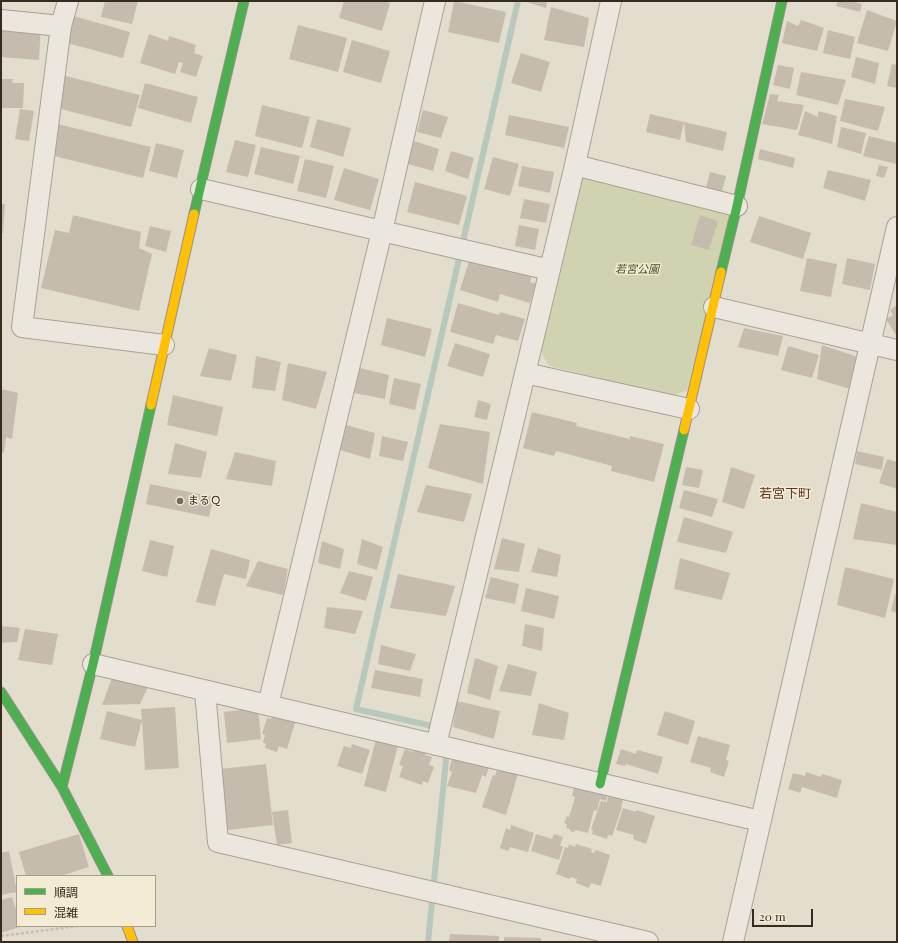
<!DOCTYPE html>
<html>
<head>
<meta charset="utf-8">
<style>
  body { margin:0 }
  #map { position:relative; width:898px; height:943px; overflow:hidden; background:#e3ddcd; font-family:"Playfair Display","Noto Sans JP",serif }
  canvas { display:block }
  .frame { position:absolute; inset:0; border:2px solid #362b1f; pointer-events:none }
  .legend { position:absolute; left:16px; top:875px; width:140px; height:52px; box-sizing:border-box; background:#f3ebd4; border:1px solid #a79e8c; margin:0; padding:5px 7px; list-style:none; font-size:12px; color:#362b1f }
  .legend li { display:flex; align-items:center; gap:8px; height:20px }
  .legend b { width:20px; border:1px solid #a79e8c }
  .scale { position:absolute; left:752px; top:909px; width:61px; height:18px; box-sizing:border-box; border:2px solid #362b1f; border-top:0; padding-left:5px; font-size:12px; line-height:14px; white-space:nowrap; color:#362b1f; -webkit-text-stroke:3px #f3ebd4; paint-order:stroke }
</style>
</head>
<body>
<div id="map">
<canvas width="898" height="943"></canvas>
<div class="frame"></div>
<ul class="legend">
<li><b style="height:5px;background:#4caf50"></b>順調</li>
<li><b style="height:5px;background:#ffc107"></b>混雑</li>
</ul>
<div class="scale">20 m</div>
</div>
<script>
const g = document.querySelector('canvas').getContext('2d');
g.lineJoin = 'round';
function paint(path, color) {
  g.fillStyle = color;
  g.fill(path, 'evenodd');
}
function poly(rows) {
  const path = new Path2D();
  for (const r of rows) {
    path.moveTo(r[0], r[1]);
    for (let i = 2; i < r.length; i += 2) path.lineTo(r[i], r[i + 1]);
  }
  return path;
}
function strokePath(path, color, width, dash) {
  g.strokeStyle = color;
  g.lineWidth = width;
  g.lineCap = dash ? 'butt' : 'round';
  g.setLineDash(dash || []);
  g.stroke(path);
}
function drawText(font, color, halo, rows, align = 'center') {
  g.font = font + ' "Playfair Display","Noto Sans JP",serif';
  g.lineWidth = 3;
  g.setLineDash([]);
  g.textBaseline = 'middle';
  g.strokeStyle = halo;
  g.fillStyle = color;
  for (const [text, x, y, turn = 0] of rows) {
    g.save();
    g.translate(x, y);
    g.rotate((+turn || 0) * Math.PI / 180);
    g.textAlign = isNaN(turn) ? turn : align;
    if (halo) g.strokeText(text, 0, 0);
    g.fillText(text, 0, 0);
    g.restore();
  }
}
const green = poly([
  [579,169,733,208,687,390,673,396,549,366,540,350]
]);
const stream = poly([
  [437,727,356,709,518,1],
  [428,942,447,750]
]);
const building = poly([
  [105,1,138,1,132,24,101,17],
  [344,1,384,1,390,3,382,31,339,18],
  [454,1,506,12,499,43,448,32],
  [527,1,547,1,546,8,527,2],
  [838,1,851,1,862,4,860,12,836,6],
  [551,7,589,18,584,47,544,40],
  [867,10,897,21,888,51,857,43],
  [70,15,130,32,123,58,63,42],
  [801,20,824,28,817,51,782,43,787,21,798,26],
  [1,22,41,25,39,60,1,57],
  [298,25,347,38,338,72,289,59],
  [828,30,855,37,850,59,823,53],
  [149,34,168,41,169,36,196,45,194,53,203,56,196,77,180,72,183,63,179,62,175,74,140,63],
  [352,40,390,51,381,83,343,72],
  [521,53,550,62,541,92,511,83],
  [856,57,879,63,875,84,851,77],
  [892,64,897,65,897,88,887,86],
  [778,65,794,68,790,89,773,85],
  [801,72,846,80,838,105,796,95],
  [62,75,140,95,131,127,53,107],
  [1,79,13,79,12,83,24,83,23,108,1,108],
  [145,83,198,97,191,123,138,108],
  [770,94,779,95,777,101,804,105,797,130,762,124],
  [845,99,885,107,878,131,840,121],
  [262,105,310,117,302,148,255,136],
  [20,109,34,111,29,141,15,139],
  [423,110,448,117,441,138,417,132],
  [805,111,818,117,818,111,837,116,832,144,798,135],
  [650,114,684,122,680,140,646,132],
  [509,115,569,127,564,148,505,135],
  [317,119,351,128,343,157,310,147],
  [684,122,727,132,723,151,686,142],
  [54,123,151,147,143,178,46,154],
  [841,127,866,133,861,154,837,147],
  [869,136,897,143,897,164,863,156],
  [235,140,256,145,248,177,226,172],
  [414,141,439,149,433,171,408,164],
  [156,143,184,150,177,178,149,171],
  [261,147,300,156,293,184,254,174],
  [760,149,795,158,793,168,758,159],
  [451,151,474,158,468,179,445,171],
  [493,157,519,164,510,196,484,189],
  [305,159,334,166,326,198,297,191],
  [879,165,888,167,884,178,876,176],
  [522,166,554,172,550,193,518,186],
  [344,168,379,179,370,210,334,200],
  [828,170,871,180,865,201,823,188],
  [710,172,726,176,722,191,706,188],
  [415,182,467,196,459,225,407,212],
  [524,199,550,204,546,223,520,218],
  [1,204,5,204,3,233,1,233],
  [73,215,141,232,139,248,152,254,139,311,41,288,55,230,69,233],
  [700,215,718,221,709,250,691,245],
  [759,216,811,233,803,259,750,242],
  [519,225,539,229,535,250,515,246],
  [150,226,171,231,166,252,145,246],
  [470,258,533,273,530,282,536,284,530,303,500,294,498,302,460,290],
  [807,258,837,264,831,297,800,291],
  [847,258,875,264,870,290,842,284],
  [458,303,499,315,500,312,525,319,518,341,496,335,493,344,450,332],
  [897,305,897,337,886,319,893,315,890,310],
  [387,318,432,329,425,357,381,345],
  [744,328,783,336,778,356,738,347],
  [455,343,490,354,483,377,447,366],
  [822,345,858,357,850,389,817,379],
  [788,346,819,355,812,378,781,370],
  [209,348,237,355,231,381,200,376],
  [256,356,281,362,275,391,252,388],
  [288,363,327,372,316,409,282,400],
  [360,368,389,375,385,399,354,393],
  [394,378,421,384,415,410,389,404],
  [1,389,18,393,12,439,6,437,4,453,1,452],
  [173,395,223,407,217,436,167,425],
  [478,400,491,404,487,420,474,417],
  [532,412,577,423,576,426,630,439,630,436,664,444,654,482,611,471,612,466,556,451,554,456,523,448],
  [440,424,490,432,483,484,428,468],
  [346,425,375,433,370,459,340,450],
  [382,436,408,442,403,461,379,456],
  [175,443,207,452,201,478,168,474],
  [857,451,884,457,882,470,855,464],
  [235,452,276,461,272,486,226,479],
  [887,459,897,462,897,489,879,483],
  [686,467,703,470,699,488,682,485],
  [731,467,755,475,744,509,722,502],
  [150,484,214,497,209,517,146,504],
  [426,485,472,494,464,522,417,512],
  [684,490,718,499,712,517,679,508],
  [861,503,897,512,897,545,853,539],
  [684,517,733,532,726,553,677,542],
  [502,538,525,544,519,572,494,569],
  [362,539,383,547,377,570,357,564],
  [150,540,174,546,167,577,142,571],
  [322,541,344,549,340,569,318,563],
  [538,548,561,555,557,577,531,572],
  [211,549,250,560,246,579,224,574,215,606,196,602],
  [680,558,730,573,722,600,674,589],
  [258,561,288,569,283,595,246,586],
  [845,567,894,579,885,618,837,605],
  [349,571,373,577,366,601,340,593],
  [398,574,455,586,446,616,390,608],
  [491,577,519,584,515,604,485,598],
  [526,588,559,596,554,619,521,611],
  [895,594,897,594,897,613,891,611],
  [327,607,363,611,355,634,324,628],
  [525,624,544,628,542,651,522,646],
  [1,626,20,628,17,642,1,643],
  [25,629,58,634,52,665,18,660],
  [381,645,416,654,410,671,378,664],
  [475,658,498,666,490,700,467,693],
  [508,664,537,672,531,696,499,691],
  [375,670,423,679,420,697,371,688],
  [112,678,148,687,140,704,102,705],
  [457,701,500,711,494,739,453,727],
  [539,703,569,713,564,740,532,735],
  [175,707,179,768,145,770,142,720,135,747,100,739,107,711,142,720,141,709],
  [258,708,261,739,227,743,224,712],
  [665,711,695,721,688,745,657,735],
  [274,712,296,720,287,749,279,746,277,752,265,748,266,744,263,742,265,735,262,734,267,718,271,719],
  [377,735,399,741,386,792,364,786],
  [698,736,730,745,726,760,729,761,724,777,710,772,711,768,690,762],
  [352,744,370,750,362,774,337,766,344,746,351,748],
  [415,747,426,751,425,755,432,757,429,765,434,767,428,783,423,781,422,785,399,777,403,766,399,765,405,749,413,752],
  [621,749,636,754,637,750,663,757,658,774,626,764,625,766,616,764],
  [453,755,490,763,486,777,482,775,476,793,447,786,452,772,449,770],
  [266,764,273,825,228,830,221,769],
  [498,767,518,774,506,815,482,807,493,775,495,776],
  [806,772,821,777,822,774,842,780,837,798,802,787,800,793,788,789,793,773,805,776],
  [583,782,609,792,606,801,600,799,597,811,594,810,588,833,575,830,574,832,570,831,570,829,566,828,567,824,564,823,567,816,569,817,575,797,572,796,574,788,580,789],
  [609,795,622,795,621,799,623,800,621,806,622,807,612,836,608,835,607,839,592,834,593,830,591,829,601,801,606,802,606,804],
  [623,808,636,812,636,810,655,816,646,844,633,839,634,835,616,830],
  [288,810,292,843,277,845,272,812],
  [511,825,534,833,528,852,510,847,508,851,500,848,506,828,510,830],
  [79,834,89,867,61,876,26,876,19,852],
  [536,834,552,839,554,834,563,837,560,846,563,846,559,860,531,851],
  [569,844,575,847,576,844,592,849,591,852,594,853,596,850,610,855,601,886,591,883,589,888,576,883,577,879,571,877,570,879,556,874,565,847,568,848],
  [9,851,17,892,1,895,1,853],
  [12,897,17,912,17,926,23,926,1,933,1,900],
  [450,934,499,936,499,942,449,942],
  [504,937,541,938,541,942,504,942]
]);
const path = poly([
  [1,936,78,926]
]);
const street = poly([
  [1,20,61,26,22,327,164,345],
  [61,26,68,1],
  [575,165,737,206],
  [201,189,550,270],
  [714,307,897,350],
  [525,373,689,409],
  [93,664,760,821],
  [205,691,218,842,648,942],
  [268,705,382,231,435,1],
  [436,745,575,165,611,1],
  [733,942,897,227]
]);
const fast = poly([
  [194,214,244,1],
  [721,272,737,206,782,1],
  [1,692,62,787,108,876],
  [600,784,684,430],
  [62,787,93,664,151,405]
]);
const slow = poly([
  [151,405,194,214],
  [684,430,721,272],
  [127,926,133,942]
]);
const markers = [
  [180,501,4,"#73695c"]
];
const parkNames = [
  ["若宮公園",637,270]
];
const poiNames = [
  ["まるＱ",188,501]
];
const quarterNames = [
  ["若宮下町",785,494]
];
paint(green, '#d1d2b0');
strokePath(stream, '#b8c8be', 6);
paint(building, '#c6bcae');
strokePath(street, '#a8a296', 22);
strokePath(fast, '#989186', 11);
strokePath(slow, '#989186', 11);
strokePath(path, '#c4beb5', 2.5, [3, 2]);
strokePath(street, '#ece7de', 20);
strokePath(fast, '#4caf50', 9);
strokePath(slow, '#ffc107', 9);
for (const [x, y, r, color] of markers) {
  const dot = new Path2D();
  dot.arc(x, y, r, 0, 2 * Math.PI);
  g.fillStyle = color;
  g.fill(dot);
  strokePath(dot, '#f3ebd4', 1.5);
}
drawText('italic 11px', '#455127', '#f3ebd4', parkNames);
drawText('11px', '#362b1f', '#f3ebd4', poiNames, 'left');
drawText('13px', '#603021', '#f3ebd4', quarterNames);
</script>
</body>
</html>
